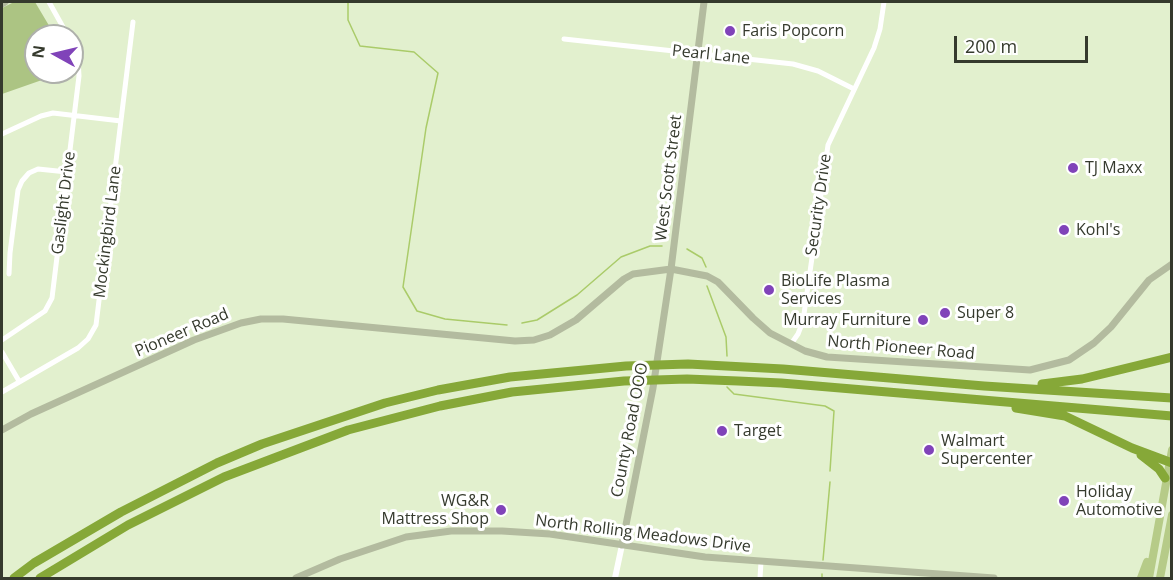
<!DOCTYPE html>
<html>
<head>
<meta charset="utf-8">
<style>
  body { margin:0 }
  #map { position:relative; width:1173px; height:580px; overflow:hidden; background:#e2f0ce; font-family:"Open Sans",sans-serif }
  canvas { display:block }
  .frame { position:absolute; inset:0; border:3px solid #353a2d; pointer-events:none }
  .north { position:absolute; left:24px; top:24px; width:60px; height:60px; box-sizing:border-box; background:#fff; border:2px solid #aeb0ab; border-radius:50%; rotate:278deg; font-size:16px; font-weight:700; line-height:24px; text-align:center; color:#353a2d }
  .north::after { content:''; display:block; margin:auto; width:21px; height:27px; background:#8043b9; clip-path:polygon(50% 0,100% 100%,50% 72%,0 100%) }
  .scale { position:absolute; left:954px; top:36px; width:134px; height:27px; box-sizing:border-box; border:3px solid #353a2d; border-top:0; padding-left:8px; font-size:18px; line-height:21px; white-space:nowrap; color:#353a2d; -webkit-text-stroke:4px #fff; paint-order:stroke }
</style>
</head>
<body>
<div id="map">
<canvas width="1173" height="580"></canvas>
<div class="frame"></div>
<div class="north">N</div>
<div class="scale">200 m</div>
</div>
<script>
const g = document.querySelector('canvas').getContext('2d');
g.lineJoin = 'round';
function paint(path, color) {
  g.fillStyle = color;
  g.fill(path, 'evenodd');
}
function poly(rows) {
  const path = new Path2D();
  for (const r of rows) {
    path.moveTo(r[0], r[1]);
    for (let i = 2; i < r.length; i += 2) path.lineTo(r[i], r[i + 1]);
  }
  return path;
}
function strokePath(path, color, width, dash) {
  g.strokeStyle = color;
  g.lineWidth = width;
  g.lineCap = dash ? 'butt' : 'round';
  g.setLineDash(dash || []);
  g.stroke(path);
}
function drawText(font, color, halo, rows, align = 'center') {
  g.font = font + ' "Open Sans",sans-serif';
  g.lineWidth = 6;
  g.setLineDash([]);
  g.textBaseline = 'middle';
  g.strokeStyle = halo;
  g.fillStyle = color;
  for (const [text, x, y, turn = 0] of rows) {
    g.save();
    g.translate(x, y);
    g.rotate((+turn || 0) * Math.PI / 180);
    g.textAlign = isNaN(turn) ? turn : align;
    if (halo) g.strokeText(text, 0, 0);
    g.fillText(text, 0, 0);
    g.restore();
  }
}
const green = poly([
  [14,2,35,2,54,34,50,36,36,36,36,43,32,45,36,53,36,72,42,72,42,80,2,94,2,8]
]);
const stream = poly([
  [348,2,348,20,360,46,414,52,438,73,426,128,403,287,417,311,445,319,507,325],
  [687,249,702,258,706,267],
  [707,286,726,337,727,356],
  [522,323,537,320,577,295,621,257,650,246,662,246],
  [727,387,734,394,825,406,834,411,830,471],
  [823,560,830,482],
  [822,578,822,574]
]);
const minor = poly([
  [49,2,68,36],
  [564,39,793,64,818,71,854,89],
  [2,134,41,116,53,113,121,121],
  [9,274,10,253,18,190,22,181,29,173,38,169,67,172],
  [2,340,45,311,52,298,79,76,78,60,72,43],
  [791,344,798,334,803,321,828,145,874,48,880,29,884,2],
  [2,352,19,381],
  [2,392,78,348,88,339,96,325,133,22],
  [760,578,761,562]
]);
const tertiary = poly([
  [615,578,622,545]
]);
const secondary = poly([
  [2,4,5,2],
  [2,430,31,414,194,340,241,323,261,319,283,319,515,341,534,340,550,335,576,320,624,279,633,274,671,269,707,276,718,282,753,318,770,333,805,351,827,357,1030,370,1069,360,1094,343,1111,327,1149,280,1172,264],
  [622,545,653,388,671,269,704,2],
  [296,578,340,559,406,537,451,531,502,531,550,534,705,557,994,578]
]);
const primary = poly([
  [1141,578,1147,562],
  [1149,578,1172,450],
  [1160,578,1172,515]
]);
const motorway = poly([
  [1042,384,1082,379,1172,357],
  [1016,408,1065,416,1132,448,1172,463],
  [1141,455,1159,469,1165,478],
  [14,578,34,563,121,512,217,463,262,444,385,403,438,390,510,377,626,366,688,364,783,369,984,386,1172,398],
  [40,578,128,525,224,477,348,430,440,406,512,392,624,381,687,379,738,381,781,383,1172,416]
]);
const markers = [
  [730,31,6,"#8043b9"],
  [1073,168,6,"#8043b9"],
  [1064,230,6,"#8043b9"],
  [769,290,6,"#8043b9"],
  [945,313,6,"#8043b9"],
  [923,320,6,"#8043b9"],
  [722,431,6,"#8043b9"],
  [929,450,6,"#8043b9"],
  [1064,501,6,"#8043b9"],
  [501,510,6,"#8043b9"]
];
const poiNames = [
  ["Faris Popcorn",742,31],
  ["TJ Maxx",1085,168],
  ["Kohl's",1076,230],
  ["BioLife Plasma",781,281],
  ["Services",781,299],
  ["Super 8",957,313],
  ["Murray Furniture",911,320,"right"],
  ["Target",734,431],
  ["Walmart",941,441],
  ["Supercenter",941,459],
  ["Holiday",1076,492],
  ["Automotive",1076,510],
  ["WG&R",489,501,"right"],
  ["Mattress Shop",489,519,"right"]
];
const streetNames = [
  ["Pearl Lane",711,55,6],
  ["West Scott Street",669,178,-83],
  ["Gaslight Drive",64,203,-83],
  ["Security Drive",819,205,-82],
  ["Mockingbird Lane",108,232,-83],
  ["Pioneer Road",182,333,-23],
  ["North Pioneer Road",901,348,5],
  ["County Road OOO",630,430,-79],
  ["North Rolling Meadows Drive",643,534,7]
];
paint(green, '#acc483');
strokePath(stream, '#aacb69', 1.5);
strokePath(minor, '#fff', 5);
strokePath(tertiary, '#fff', 6);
strokePath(secondary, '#b3bb9f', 7);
strokePath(primary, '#b6cb88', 8);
strokePath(motorway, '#86a838', 9);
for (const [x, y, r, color] of markers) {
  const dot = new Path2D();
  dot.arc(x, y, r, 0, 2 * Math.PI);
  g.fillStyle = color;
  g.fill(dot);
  strokePath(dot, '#fff', 2);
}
drawText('16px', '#353a2d', '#fff', poiNames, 'left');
drawText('16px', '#353a2d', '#fff', streetNames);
</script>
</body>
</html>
